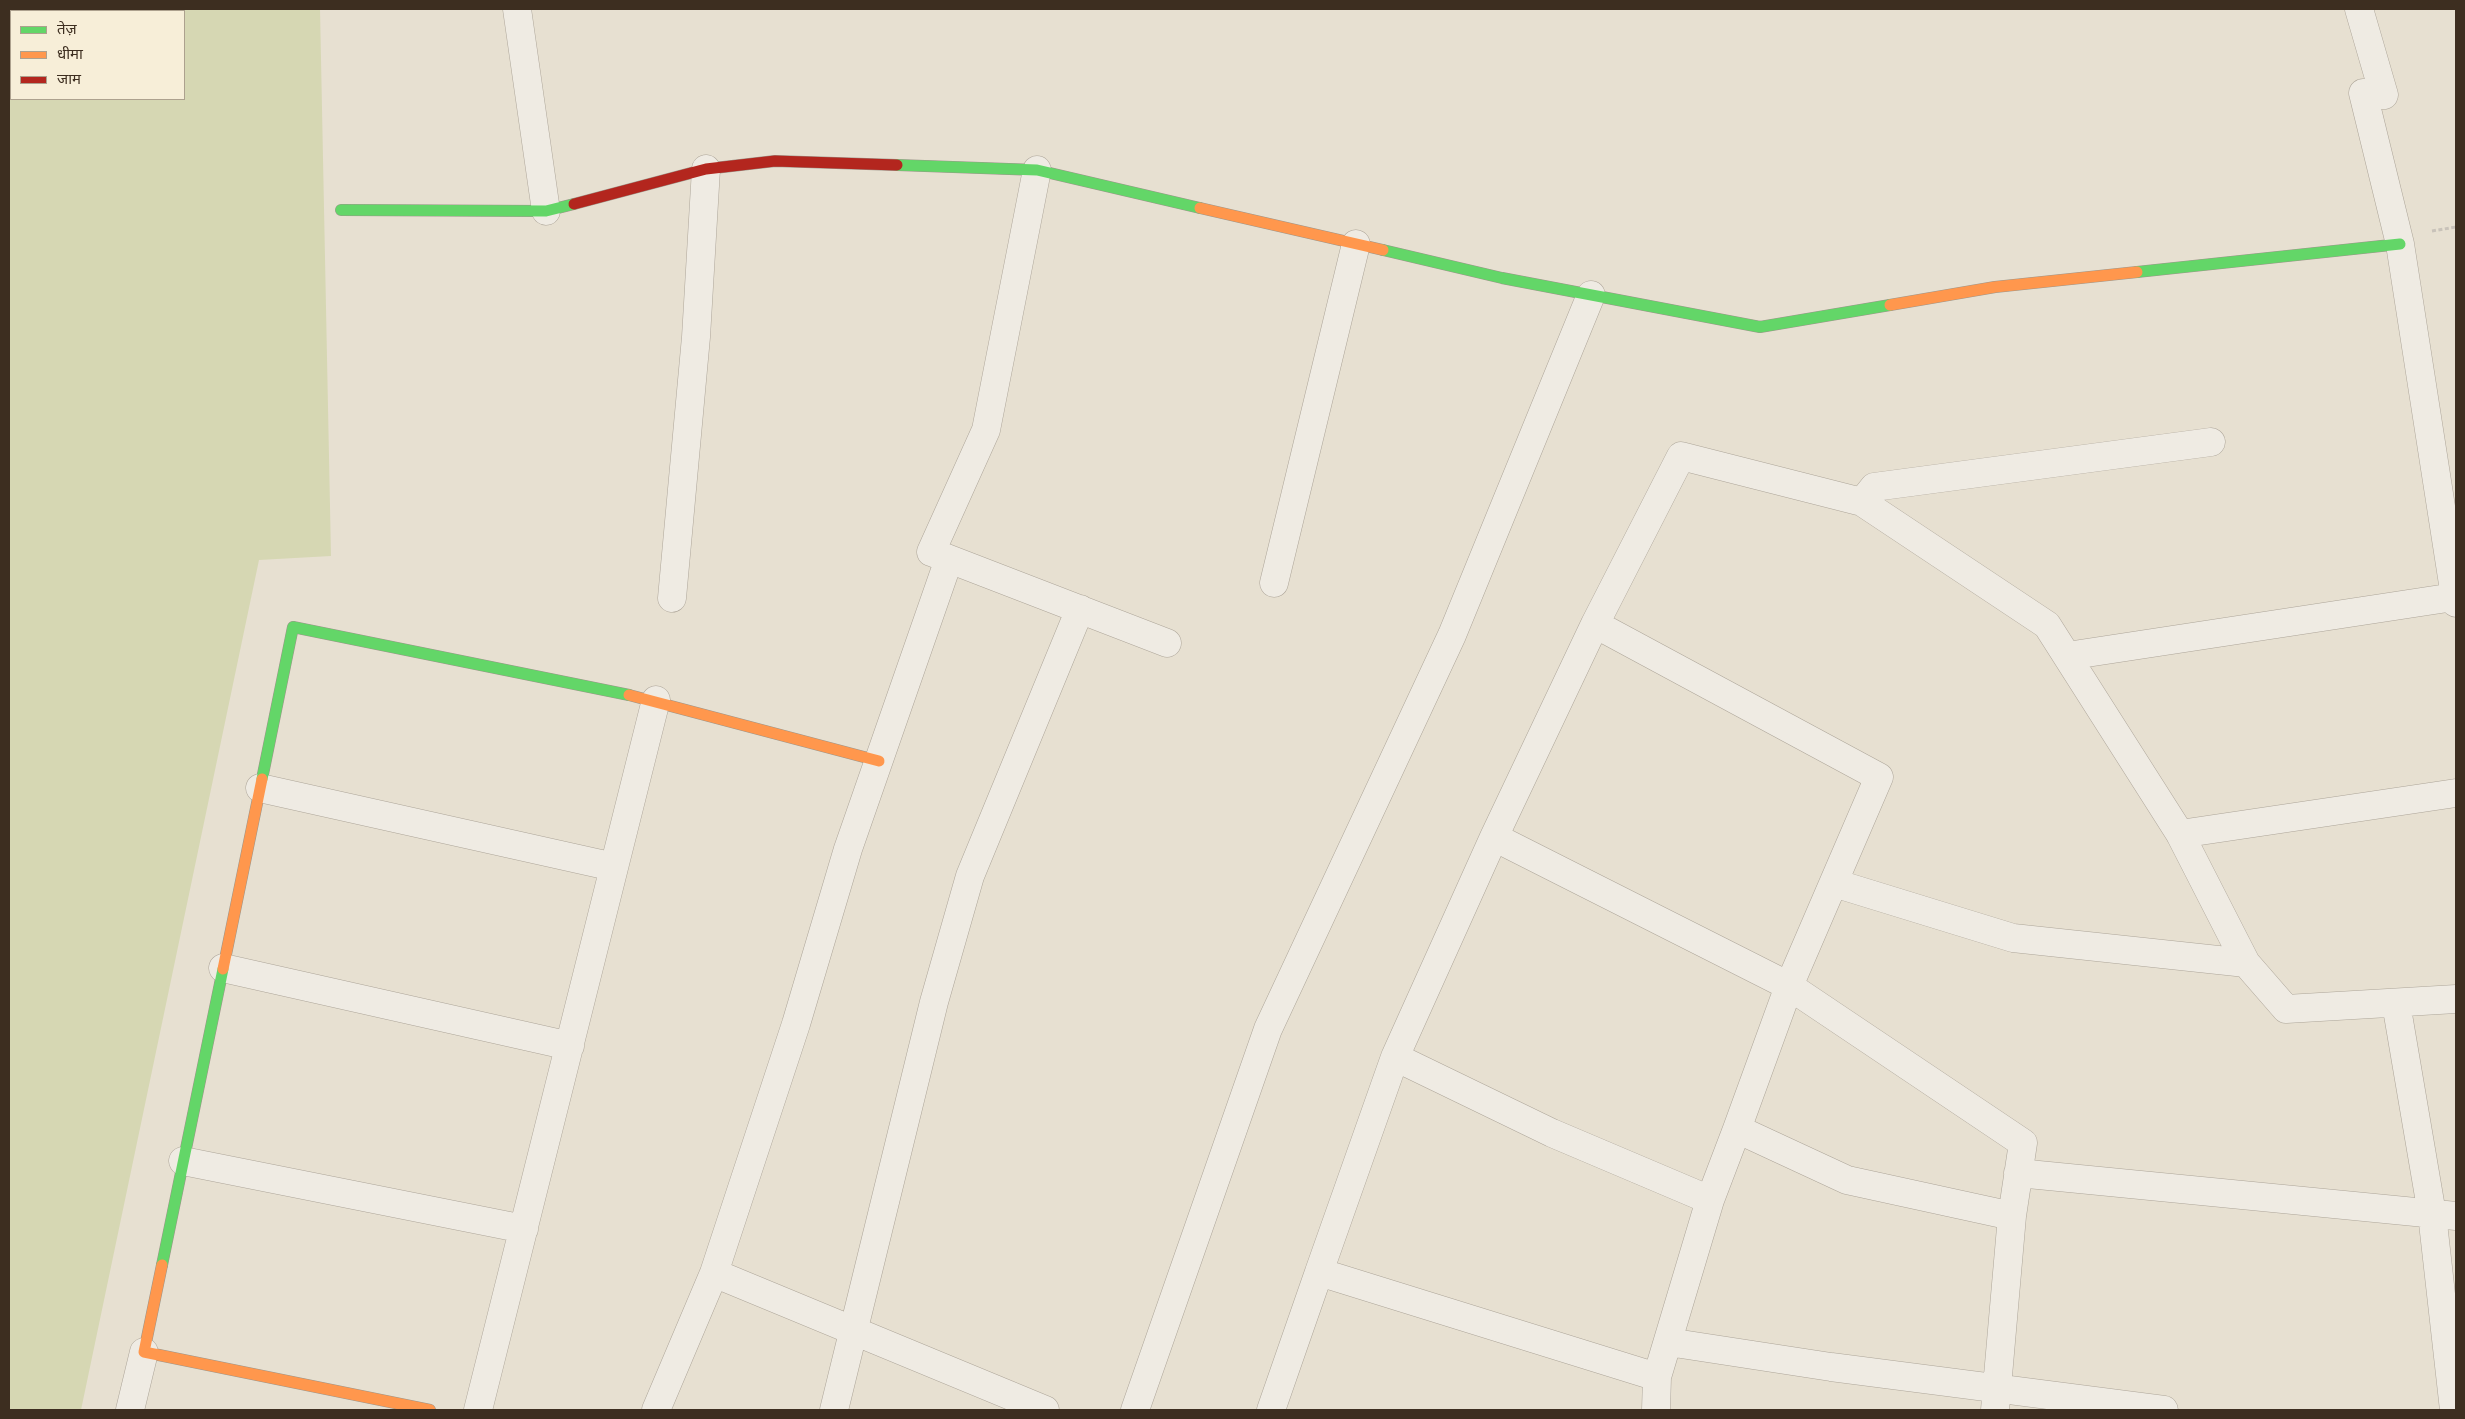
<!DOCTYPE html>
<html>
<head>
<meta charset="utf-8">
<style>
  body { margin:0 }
  #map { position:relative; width:2465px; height:1419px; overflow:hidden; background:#e7e0d1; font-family:Lora,"Noto Sans Devanagari",serif }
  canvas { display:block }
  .frame { position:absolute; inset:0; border:10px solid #3d2e20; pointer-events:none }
  .legend { position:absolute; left:10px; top:10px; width:175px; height:90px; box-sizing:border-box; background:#f7eed8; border:1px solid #ada18e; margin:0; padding:6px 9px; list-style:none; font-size:15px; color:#3d2e20 }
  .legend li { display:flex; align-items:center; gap:10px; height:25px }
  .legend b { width:25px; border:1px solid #ada18e }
</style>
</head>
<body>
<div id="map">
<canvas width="2465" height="1419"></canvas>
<div class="frame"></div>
<ul class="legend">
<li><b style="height:6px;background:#63d668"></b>तेज़</li>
<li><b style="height:6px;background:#ff974d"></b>धीमा</li>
<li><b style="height:6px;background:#b3261e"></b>जाम</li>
</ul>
</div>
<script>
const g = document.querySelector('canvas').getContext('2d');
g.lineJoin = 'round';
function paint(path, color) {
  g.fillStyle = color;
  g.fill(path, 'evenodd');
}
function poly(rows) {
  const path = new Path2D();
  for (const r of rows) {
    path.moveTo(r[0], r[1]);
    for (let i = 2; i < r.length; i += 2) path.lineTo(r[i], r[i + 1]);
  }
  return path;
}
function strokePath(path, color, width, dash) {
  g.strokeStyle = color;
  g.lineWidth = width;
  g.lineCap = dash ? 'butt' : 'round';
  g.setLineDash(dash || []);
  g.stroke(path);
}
const green = poly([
  [9,9,320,9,331,556,259,560,81,1410,9,1410],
  [11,11,184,11,184,99,11,99]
]);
const path = poly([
  [2432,231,2456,227]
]);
const street = poly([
  [517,9,546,211],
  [2359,9,2384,95,2363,93,2400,244,2456,603],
  [1037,170,986,430,931,552,1167,643],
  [1862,502,1874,487,2211,442],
  [1274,583,1356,244],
  [672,598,696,337,706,169],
  [1595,624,1681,456,1862,502,2047,625,2180,834,2246,963,2013,938,1834,883],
  [1595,624,1879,777,1789,986,1494,837,1595,624],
  [2067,656,2454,597],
  [260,788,614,867],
  [2180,834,2456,793],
  [1494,837,1395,1057,1552,1133,1710,1200],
  [2246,963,2286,1009,2456,999],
  [223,968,570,1046],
  [2396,1003,2432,1214,2454,1410],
  [183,1161,524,1229],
  [2018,1173,2456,1216],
  [1319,1272,1395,1057],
  [714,1273,796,1024,848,849,949,559],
  [1668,1342,1831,1367,2164,1410],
  [1657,1377,1710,1200,1737,1129,1789,986,2023,1143,2012,1216,1847,1180,1737,1129],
  [130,1410,144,1352],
  [478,1410,656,700],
  [656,1410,714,1273,1045,1410],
  [834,1410,934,1002,970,876,1080,609],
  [1135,1410,1268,1029,1452,635,1591,295],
  [1271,1410,1319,1272,1657,1377,1656,1410],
  [1995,1410,2012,1216]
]);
const fast = poly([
  [897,165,1037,170,1200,208],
  [341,210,546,211,574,204],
  [1383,250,1502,278,1760,327,1890,305],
  [2137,272,2400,244],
  [262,779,293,627,629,695],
  [162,1265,223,969]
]);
const slow = poly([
  [1200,208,1383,250],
  [1890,305,1995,287,2137,272],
  [629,695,879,761],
  [223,969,262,779],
  [162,1265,144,1352,430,1410]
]);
const jam = poly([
  [574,204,706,169,775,161,897,165]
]);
paint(green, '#d6d7b3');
strokePath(street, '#ada599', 29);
strokePath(fast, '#9c958a', 12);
strokePath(slow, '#9c958a', 12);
strokePath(jam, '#9c958a', 12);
strokePath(path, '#c8c2b9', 3, [4, 2.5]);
strokePath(street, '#efebe3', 28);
strokePath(fast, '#63d668', 11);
strokePath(slow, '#ff974d', 11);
strokePath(jam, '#b3261e', 11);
</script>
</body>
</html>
